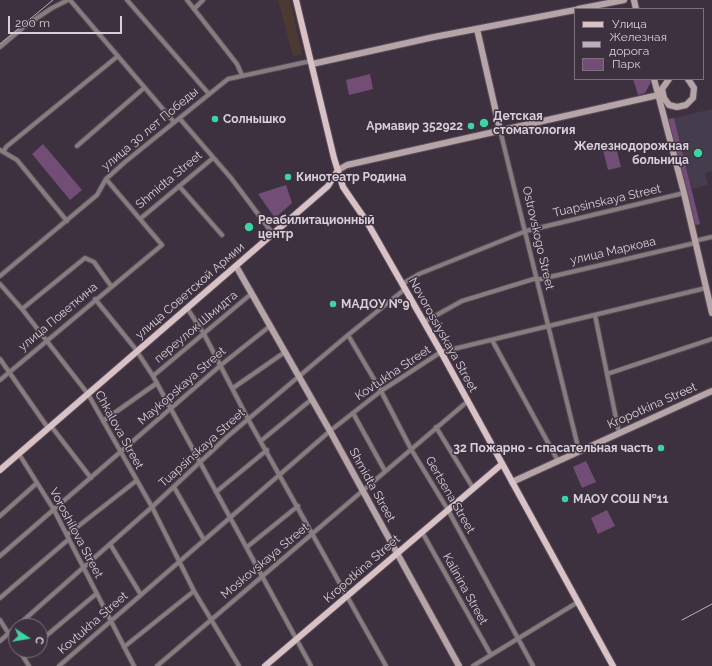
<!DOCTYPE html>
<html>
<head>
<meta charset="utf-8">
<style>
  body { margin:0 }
  #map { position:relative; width:712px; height:666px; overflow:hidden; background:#3e313f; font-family:Raleway,sans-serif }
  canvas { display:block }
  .legend { position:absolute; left:574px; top:8px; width:130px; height:72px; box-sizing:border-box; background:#3e313f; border:1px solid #7c707c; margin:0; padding:5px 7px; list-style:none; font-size:12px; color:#d8cfd8 }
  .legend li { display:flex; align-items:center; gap:8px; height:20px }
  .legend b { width:20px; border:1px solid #7c707c }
  .north { position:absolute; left:8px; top:618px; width:40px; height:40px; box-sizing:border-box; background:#3e313f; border:1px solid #7c707c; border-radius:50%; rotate:102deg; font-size:11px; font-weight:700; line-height:16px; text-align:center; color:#d8cfd8 }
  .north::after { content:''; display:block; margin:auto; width:14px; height:18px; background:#3dd4a3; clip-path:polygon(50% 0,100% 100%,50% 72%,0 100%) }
  .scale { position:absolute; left:8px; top:16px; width:114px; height:18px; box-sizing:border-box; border:2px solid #d8cfd8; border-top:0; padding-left:5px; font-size:12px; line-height:14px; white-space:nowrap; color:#d8cfd8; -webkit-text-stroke:3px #3e313f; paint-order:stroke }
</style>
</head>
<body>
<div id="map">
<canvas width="712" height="666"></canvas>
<ul class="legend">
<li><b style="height:5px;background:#d9c2c6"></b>Улица</li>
<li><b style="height:5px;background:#bab0ba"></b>Железная дорога</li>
<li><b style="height:11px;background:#724d76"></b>Парк</li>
</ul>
<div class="north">С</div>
<div class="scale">200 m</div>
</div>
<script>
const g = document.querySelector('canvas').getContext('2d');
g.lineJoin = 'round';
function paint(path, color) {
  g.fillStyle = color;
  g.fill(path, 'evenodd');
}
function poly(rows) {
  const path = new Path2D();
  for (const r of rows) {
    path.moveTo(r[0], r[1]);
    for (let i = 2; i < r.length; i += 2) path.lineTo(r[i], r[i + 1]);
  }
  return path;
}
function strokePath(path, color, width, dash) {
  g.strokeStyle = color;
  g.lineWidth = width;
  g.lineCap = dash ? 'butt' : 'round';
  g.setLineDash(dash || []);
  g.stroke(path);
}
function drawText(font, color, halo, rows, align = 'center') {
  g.font = font + ' Raleway,sans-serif';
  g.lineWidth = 3;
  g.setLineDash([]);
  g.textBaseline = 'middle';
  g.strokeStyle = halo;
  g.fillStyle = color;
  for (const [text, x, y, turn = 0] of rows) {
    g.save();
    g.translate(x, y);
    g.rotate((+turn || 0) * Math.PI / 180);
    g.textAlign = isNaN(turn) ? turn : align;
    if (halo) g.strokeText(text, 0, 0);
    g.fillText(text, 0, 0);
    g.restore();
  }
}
const commercial = poly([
  [278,0,290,0,302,55,293,56]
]);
const medical = poly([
  [712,109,712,171,705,173,708,185,692,189,674,118]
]);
const green = poly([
  [370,74,373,89,349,95,346,80],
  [633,79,650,79,651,82,645,93,638,95],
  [674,118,700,224,697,225,694,224,667,121,668,119],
  [615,143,621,167,608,170,602,146],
  [43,144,82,190,70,200,32,154],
  [286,185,292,203,275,218,258,194],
  [586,461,596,482,582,488,573,467],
  [607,510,615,526,598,534,591,518]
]);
const street = poly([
  [70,0,174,122],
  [127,0,209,94],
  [187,0,237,64,242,75],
  [194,9,203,0],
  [0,47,25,26,52,8,68,0],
  [180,119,231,178,273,234],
  [500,130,579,451],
  [77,146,144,88],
  [0,150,17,160,67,221],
  [4,151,6,147,118,56],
  [179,186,222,235],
  [140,219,213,158],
  [694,241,712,237],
  [0,276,97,195,106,179,125,162,228,79,311,61],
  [537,280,695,243],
  [0,284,22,309,88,394,152,507,194,591,239,666],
  [402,284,419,274,526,231,684,193],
  [95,299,134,347,153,376,311,666],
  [187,308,204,334,248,419,386,666],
  [22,309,85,258,94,262,111,286],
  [595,315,619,433],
  [424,322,462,301,537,278],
  [348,335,381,391,411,449,448,510,533,666],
  [492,340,558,461],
  [0,359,48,428],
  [607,374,712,339],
  [153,376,251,294],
  [0,380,162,245,106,179],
  [233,388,285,352],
  [353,413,385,471],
  [103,421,157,383],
  [51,426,91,478],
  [436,427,473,488],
  [262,440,312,399],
  [19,454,54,510,134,666],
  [174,487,204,540],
  [216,492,267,450],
  [0,516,37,483],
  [422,532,491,655],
  [67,535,136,481],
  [110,544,141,595],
  [247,547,298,506],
  [0,556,221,365,270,326],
  [0,598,69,539],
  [0,620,16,645],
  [17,626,152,507,227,437,348,335,405,289],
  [0,641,16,627],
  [40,641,96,594],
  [124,647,194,591],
  [19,650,29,666],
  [22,655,29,650],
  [59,666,330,431,381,391,441,352,706,288],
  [157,666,468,401],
  [473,666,578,602]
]);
const secondary = poly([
  [634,0,636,9],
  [578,9,624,0],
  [477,29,500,130],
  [312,64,434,37,575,10],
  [654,79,684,193,712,313],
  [669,79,662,89,664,98,669,105,677,107,686,105,693,98,694,88,688,79],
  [338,170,347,165,663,94],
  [236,266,330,431,459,666],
  [512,482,712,391]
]);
const primary = poly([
  [296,0,334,158,343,187,367,222,441,352,613,666],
  [0,470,305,206,328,186,338,170],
  [265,666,502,464]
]);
const rail = poly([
  [0,44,53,0],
  [682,620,712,604]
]);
const markers = [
  [215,119,4,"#3dd4a3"],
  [484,123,5,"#3dd4a3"],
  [471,126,4,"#3dd4a3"],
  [698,153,5,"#3dd4a3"],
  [288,177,4,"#3dd4a3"],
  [249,227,5,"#3dd4a3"],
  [333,304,4,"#3dd4a3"],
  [661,448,4,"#3dd4a3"],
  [565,499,4,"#3dd4a3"]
];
const poiNames = [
  ["Детская",493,116],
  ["стоматология",493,130],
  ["Солнышко",223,119],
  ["Армавир 352922",463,126,"right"],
  ["Железнодорожная",689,146,"right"],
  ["больница",689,160,"right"],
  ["Кинотеатр Родина",296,177],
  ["Реабилитационный",258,220],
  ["центр",258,234],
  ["МАДОУ №9",341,304],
  ["32 Пожарно - спасательная часть",653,448,"right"],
  ["МАОУ СОШ №11",573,499]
];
const streetNames = [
  ["улица 30 лет Победы",150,129,-40],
  ["Shmidta Street",169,180,-40],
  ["Tuapsinskaya Street",607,201,-13],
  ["Ostrovskogo Street",538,238,77],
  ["улица Маркова",613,251,-13],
  ["улица Советской Армии",190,291,-41],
  ["улица Поветкина",58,317,-40],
  ["переулок Шмидта",196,327,-40],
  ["Novorossiyskaya Street",443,335,61],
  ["Kovtukha Street",393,373,-34],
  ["Maykopskaya Street",182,386,-41],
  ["Kropotkina Street",652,406,-24],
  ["Chkalova Street",119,430,61],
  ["Tuapsinskaya Street",202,448,-42],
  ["Shmidta Street",372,485,61],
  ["Gertsena Street",450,495,60],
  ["Voroshilova Street",76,533,62],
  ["Moskovskaya Street",265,561,-40],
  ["Kropotkina Street",362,569,-41],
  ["Kalinina Street",465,589,61],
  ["Kovtukha Street",93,623,-41]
];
paint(commercial, '#4c3931');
paint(medical, '#453d4d');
paint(green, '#724d76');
strokePath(street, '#5a4d5b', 6);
strokePath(secondary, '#5a4d5b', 8);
strokePath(primary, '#5a4d5b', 8);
strokePath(street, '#887d7e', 4);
strokePath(secondary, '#b6a4a7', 6);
strokePath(primary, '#d9c2c6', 6);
strokePath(rail, '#bab0ba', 1);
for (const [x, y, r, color] of markers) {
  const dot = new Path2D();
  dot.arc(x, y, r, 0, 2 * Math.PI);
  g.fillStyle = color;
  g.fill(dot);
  strokePath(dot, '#3e313f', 1.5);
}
drawText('bold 12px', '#d8cfd8', '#3e313f', poiNames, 'left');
drawText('12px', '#d8cfd8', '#3e313f', streetNames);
</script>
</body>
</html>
